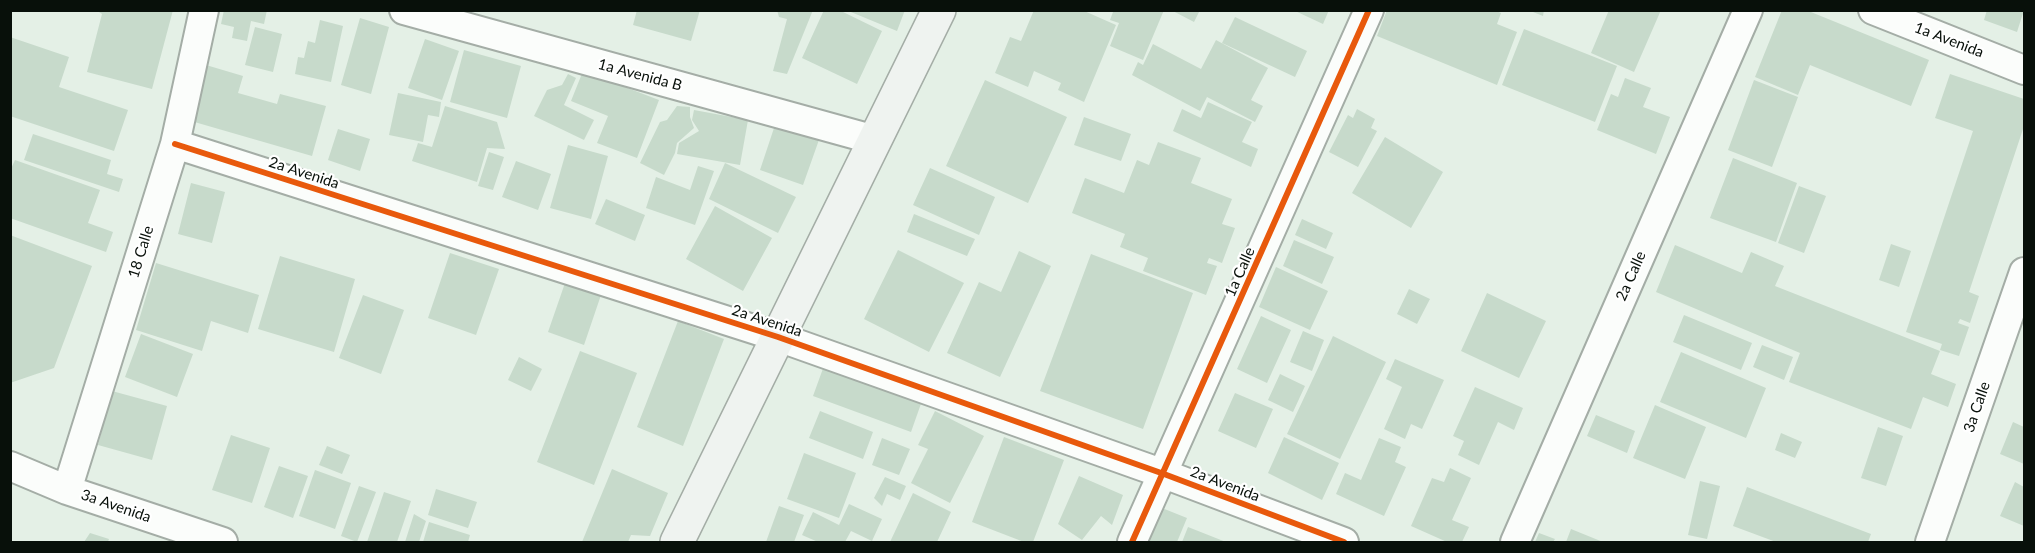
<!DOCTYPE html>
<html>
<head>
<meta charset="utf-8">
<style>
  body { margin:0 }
  #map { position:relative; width:2035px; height:553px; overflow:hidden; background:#e4f0e6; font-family:Lato,sans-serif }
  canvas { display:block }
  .frame { position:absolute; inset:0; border:12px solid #08100a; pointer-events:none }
</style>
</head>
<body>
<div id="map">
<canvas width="2035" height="553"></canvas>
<div class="frame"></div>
</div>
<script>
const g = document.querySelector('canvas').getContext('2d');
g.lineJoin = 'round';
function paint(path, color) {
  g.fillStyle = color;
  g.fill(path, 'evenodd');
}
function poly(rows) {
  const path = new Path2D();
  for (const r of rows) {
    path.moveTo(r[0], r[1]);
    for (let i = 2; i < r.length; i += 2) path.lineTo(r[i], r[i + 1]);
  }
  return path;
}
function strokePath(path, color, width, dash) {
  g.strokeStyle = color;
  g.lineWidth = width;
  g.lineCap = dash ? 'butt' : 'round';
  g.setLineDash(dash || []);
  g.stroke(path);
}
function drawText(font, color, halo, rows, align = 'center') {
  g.font = font + ' Lato,sans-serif';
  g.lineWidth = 4.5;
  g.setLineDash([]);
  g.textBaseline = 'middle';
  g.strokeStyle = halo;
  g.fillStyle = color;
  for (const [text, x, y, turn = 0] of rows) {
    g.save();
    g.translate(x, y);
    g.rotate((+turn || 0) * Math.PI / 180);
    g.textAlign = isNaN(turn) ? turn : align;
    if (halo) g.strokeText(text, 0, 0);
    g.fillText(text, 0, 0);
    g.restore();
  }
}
const building = poly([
  [96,10,173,10,152,89,87,72,102,14],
  [224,10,267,10,264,24,251,21,247,41,232,38,234,27,221,24],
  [637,10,700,10,691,41,633,25],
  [777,10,813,10,787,74,773,71,787,19,779,17],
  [824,10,839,10,882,31,857,84,802,58],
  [846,10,905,10,897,31],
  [1034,10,1082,10,1116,25,1084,102,1058,90,1061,83,1034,71,1028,87,995,73,1010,37,1021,41],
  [1109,10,1164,10,1143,60,1110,46,1119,23,1110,20,1113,12],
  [1171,10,1200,10,1194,22],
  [1293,10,1329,10,1323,24],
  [1387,10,1494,10,1501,13,1497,24,1517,32,1497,85,1377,36],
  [1528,10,1544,10,1543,16],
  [1609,10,1661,10,1634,72,1591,53],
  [1782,10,1806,10,1929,60,1911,106,1810,65,1798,95,1755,77],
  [1987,10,2024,10,2017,32,1984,20],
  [1235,17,1307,51,1295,77,1222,43],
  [360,18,389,27,371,94,341,85],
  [320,20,343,26,331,82,295,74,298,57,304,58,308,41,315,43],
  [255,27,282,34,273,72,245,65],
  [1524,29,1617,66,1595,122,1502,85],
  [10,37,69,57,59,87,128,110,114,151,10,116],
  [425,39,459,51,442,100,408,88],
  [1216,40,1268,68,1251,100,1263,106,1255,122,1207,97,1200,111,1132,75,1138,62,1143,65,1153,44,1201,69],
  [464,50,521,66,507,118,450,102],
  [206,65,243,76,238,93,277,104,280,94,326,106,312,156,191,121],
  [583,71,659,100,637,158,597,143,608,116,571,101],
  [568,74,576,78,564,105,594,120,584,140,534,116,547,90,562,85],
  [1950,74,2024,99,2024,126,1969,292,1979,296,1970,323,1960,319,1958,323,1969,327,1959,356,1940,350,1942,344,1906,332,1973,131,1935,118],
  [1625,78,1651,88,1643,107,1670,117,1656,154,1597,130,1611,94,1618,97],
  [985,80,1067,117,1028,203,946,166],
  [1754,80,1798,97,1772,167,1728,150],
  [398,93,441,102,439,117,428,115,423,142,389,135],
  [1208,102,1252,122,1242,142,1258,149,1251,167,1173,131,1182,109,1201,118],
  [445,106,497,122,505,149,487,148,477,182,412,161,418,143,432,147],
  [677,106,690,107,690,117,694,128,677,143,675,153,664,175,640,163,660,122,667,120],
  [1357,109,1375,119,1371,128,1377,131,1358,167,1329,152,1348,115,1353,118],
  [694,110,748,120,740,165,677,154,679,143,699,131,692,120],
  [1084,117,1131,134,1121,161,1074,145],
  [776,122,820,137,803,185,760,170],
  [338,129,370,139,360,171,328,160],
  [33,134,111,160,107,174,123,179,119,192,24,160],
  [1385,137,1443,172,1411,228,1352,193],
  [1158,142,1201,158,1191,183,1232,199,1222,224,1235,228,1222,263,1209,258,1207,263,1217,266,1206,295,1143,271,1148,258,1120,247,1125,234,1072,213,1085,178,1124,193,1137,160,1149,165],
  [568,145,608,156,591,219,550,208],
  [489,152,504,157,493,190,478,186],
  [1733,158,1797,183,1776,242,1710,218],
  [15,160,100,190,88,223,113,232,106,252,10,218,10,171],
  [516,161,551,174,538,210,502,197],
  [725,163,796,197,778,233,709,199],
  [698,166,714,171,695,225,646,208,656,177,690,190],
  [930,168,995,197,979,235,913,205],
  [191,183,225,192,212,243,178,234],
  [1799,186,1826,196,1804,253,1778,243],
  [606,199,645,215,635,241,595,224],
  [715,206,772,238,743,291,686,259],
  [914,214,975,239,967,256,907,232],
  [1302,219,1333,233,1326,249,1295,235],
  [10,235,92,266,54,368,10,383],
  [1294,240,1334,257,1322,284,1283,266],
  [1891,244,1911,251,1899,287,1879,280],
  [1675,245,1742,273,1751,252,1784,266,1775,286,1940,351,1931,374,1956,384,1948,407,1923,397,1911,429,1789,382,1800,353,1656,292],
  [898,250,964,283,929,352,864,319],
  [1019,251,1051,266,1000,377,947,353,979,282,1001,292],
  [450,253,499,269,476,335,428,318],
  [1091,254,1193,293,1143,429,1040,391],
  [280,256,355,279,334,352,258,329],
  [156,263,259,295,248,333,211,321,202,351,136,330],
  [1276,267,1328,291,1310,330,1259,307],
  [565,283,601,295,584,345,548,332],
  [1409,289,1430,299,1417,324,1397,314],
  [1487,293,1546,321,1519,378,1461,351],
  [363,295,404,310,381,374,339,358],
  [1684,315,1752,343,1741,370,1673,342],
  [1261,316,1291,330,1267,383,1237,369],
  [678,321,724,339,683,446,637,427],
  [1303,331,1324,340,1312,371,1290,362],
  [141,334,193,354,177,397,125,377],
  [1333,336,1386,362,1340,459,1287,434],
  [1762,345,1793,357,1784,380,1753,367],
  [580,351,637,373,594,485,537,462],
  [1681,352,1766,388,1746,438,1660,402],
  [519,357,542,369,531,391,508,380],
  [1395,359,1444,380,1422,429,1411,424,1405,439,1384,429,1402,387,1386,379],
  [825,363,923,398,911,432,813,396],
  [1280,374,1305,386,1293,412,1268,400],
  [1475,387,1523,408,1514,430,1498,422,1479,465,1458,455,1464,441,1453,436],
  [112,391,167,406,152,460,98,445],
  [1235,393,1273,409,1256,448,1218,431],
  [1655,405,1706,427,1685,479,1633,458],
  [820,411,873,432,863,459,809,438],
  [935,411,984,436,950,503,911,483,928,449,918,445],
  [1596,415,1635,431,1627,453,1587,436],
  [2013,422,2024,427,2024,464,2000,454],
  [1878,427,1903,436,1886,486,1861,478],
  [1781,433,1802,442,1795,458,1775,450],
  [231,435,270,448,252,503,212,490],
  [1004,437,1064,460,1033,542,1024,542,972,522],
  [1284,437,1339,463,1322,500,1268,473],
  [882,438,910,449,899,475,872,465],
  [1379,438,1401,447,1395,462,1406,467,1384,516,1336,494,1345,473,1361,480],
  [327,446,350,455,342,474,319,465],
  [804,453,856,473,839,518,787,499],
  [279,466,308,476,293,518,264,507],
  [1450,468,1471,478,1452,520,1469,527,1462,542,1447,542,1411,526,1432,478,1444,482],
  [612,469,668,493,650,536,631,535,628,542,582,542],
  [315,470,351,483,335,529,299,516],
  [1079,476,1123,495,1112,525,1101,516,1082,540,1058,524],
  [885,477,906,486,900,500,887,494,882,506,874,498],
  [1700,481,1720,486,1707,539,1688,535],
  [2015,482,2024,487,2024,526,2000,516],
  [359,486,376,492,357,542,341,536],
  [1747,487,1871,534,1868,542,1776,542,1733,526],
  [436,489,477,502,468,528,428,515],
  [384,492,411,501,397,542,367,542],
  [913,493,951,512,937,542,890,542],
  [849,504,882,519,872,541,851,531,845,542,818,542,802,535,813,512,839,525],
  [1152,504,1187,518,1177,542,1138,542],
  [779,506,804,515,794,542,766,542],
  [414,514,426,521,419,542,405,542],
  [429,522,470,535,468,542,423,542],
  [1188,527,1226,542,1182,542],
  [1571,529,1603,542,1566,542],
  [90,533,109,539,108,542,84,542],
  [1539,533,1555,539,1553,542,1535,542]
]);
const street = poly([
  [404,10,875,140],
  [1873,10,2024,70],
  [175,144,778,337,1164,474,1344,542],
  [10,466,67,490,223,542],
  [67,490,175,144,204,10],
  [1132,542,1369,10],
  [1515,542,1748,10],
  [1930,542,2024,272]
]);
const secondary = poly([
  [677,542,939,10]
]);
const cycleway = poly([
  [175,144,778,337,1164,474,1344,542],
  [1132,542,1369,10]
]);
const streetNames = [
  ["1a Avenida",1949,40,21],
  ["1a Avenida B",640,75,15],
  ["2a Avenida",304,173,18],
  ["18 Calle",141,252,-73],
  ["1a Calle",1240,272,-66],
  ["2a Calle",1631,276,-66],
  ["2a Avenida",767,321,18],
  ["3a Calle",1977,407,-71],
  ["2a Avenida",1225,484,21],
  ["3a Avenida",116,506,19]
];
paint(building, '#c7dacb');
strokePath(street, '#a4ada6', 32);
strokePath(secondary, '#a4ada6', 36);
strokePath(street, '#fbfdfb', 28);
strokePath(secondary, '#eff3f0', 33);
strokePath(cycleway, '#e8590c', 6);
drawText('15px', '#08100a', '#fff', streetNames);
</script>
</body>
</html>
